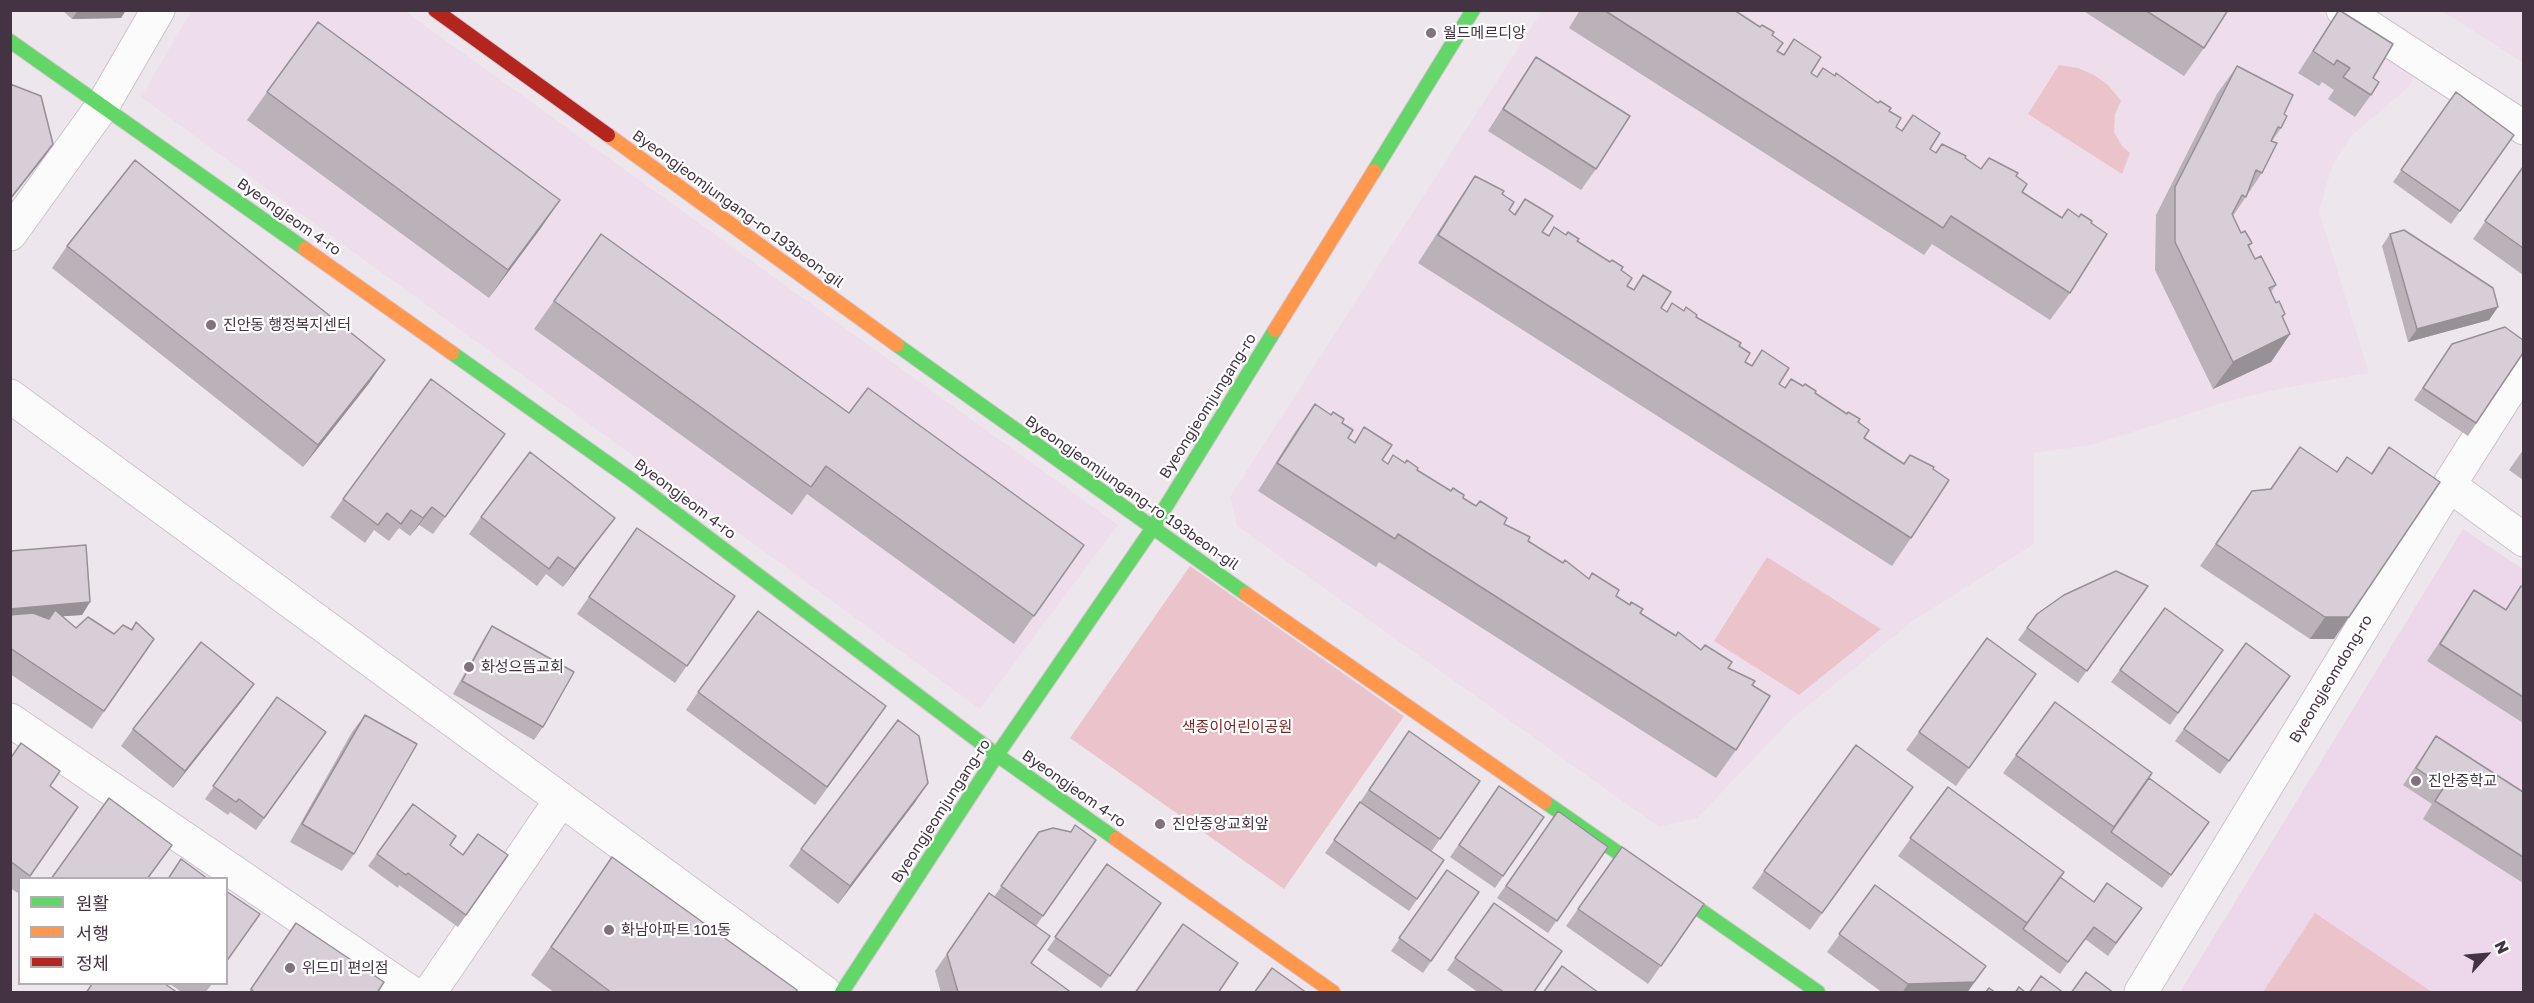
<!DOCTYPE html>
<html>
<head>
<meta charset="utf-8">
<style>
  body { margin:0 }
  #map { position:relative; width:2534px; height:1003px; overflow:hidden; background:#eee6ed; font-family:"Golos Text","Noto Sans KR",sans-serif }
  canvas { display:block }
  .frame { position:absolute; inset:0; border:12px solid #443343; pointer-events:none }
  .legend { position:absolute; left:18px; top:877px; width:210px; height:108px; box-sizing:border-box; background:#fff; border:2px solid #b4adb4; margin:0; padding:8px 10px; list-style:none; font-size:18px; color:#443343 }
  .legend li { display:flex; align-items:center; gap:12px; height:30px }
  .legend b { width:30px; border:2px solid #b4adb4 }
  .north { position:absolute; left:2456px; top:925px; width:60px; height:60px; -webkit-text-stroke:4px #fff; paint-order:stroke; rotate:64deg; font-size:16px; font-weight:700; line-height:24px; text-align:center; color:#443343 }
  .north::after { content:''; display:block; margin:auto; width:21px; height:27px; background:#443343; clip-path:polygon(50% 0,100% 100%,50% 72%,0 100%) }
</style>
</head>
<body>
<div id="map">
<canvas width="2534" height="1003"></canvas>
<div class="frame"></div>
<ul class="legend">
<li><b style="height:8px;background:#63d668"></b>원활</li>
<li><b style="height:8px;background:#ff974d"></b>서행</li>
<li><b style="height:8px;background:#b3261e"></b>정체</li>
</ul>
<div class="north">N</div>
</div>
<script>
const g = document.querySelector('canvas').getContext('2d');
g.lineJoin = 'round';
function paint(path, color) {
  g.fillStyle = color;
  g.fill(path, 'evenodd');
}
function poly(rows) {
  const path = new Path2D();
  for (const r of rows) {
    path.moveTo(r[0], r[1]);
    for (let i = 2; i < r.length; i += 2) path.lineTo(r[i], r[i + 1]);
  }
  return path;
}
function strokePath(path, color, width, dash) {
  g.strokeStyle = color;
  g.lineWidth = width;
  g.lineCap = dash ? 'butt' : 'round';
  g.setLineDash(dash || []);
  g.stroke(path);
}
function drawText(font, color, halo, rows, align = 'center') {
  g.font = font + ' "Golos Text","Noto Sans KR",sans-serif';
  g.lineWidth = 4.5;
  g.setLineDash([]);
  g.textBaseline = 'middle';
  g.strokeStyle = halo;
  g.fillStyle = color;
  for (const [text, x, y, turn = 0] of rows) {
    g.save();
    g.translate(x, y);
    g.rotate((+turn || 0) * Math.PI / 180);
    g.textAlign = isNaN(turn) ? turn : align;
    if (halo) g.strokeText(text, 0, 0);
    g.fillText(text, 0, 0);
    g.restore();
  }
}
const residential = poly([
  [191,11,405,11,1118,525,980,709,141,97],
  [1542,11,2317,11,2415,75,2409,87,2352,135,2332,166,2319,211,2369,373,2279,389,2222,403,2092,445,2034,453,2034,544,1913,621,1794,717,1697,818,1659,827,1237,526,1230,497],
  [2442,11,2523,11,2523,63]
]);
const education = poly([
  [2463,529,2523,569,2523,992,2180,992]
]);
const green = poly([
  [2059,65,2078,68,2094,75,2108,85,2121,101,2115,114,2114,132,2122,146,2130,153,2122,174,2028,114],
  [1767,557,1881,629,1799,695,1714,641],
  [1190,566,1404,716,1284,889,1070,738],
  [2315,913,2432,992,2263,992]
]);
const street = poly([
  [2343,10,2524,128],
  [10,234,103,105,158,10],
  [10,396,824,992],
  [2449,485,2524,540],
  [10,720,410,992],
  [430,992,561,800],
  [2141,992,2449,485,2524,367]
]);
const fast = poly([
  [10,41,305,249],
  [1374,171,1473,10],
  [897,345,1246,594],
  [452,353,633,481,997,755,1116,839],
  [1545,802,1818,992],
  [842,992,997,755,1152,529,1275,330]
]);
const slow = poly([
  [608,135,897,345],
  [305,249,452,353],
  [1275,330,1374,171],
  [1246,594,1545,802],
  [1116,839,1333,992]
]);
const jam = poly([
  [435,10,608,135]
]);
const wall = poly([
  [62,10,126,10,121,18,72,19],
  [1580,10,1734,10,1772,35,1777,51,1783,55,1794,39,1811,73,1817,77,1823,68,1889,111,1896,127,1936,153,1965,158,1981,169,1989,158,2016,176,2022,192,2062,218,2079,217,2091,223,2070,293,2050,320,1932,244,1924,255,1569,28],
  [2082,10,2228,10,2204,48,2184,76],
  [2339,10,2373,78,2371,95,2355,117,2328,99,2334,90,2322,82,2319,86,2298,73],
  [1536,57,1596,169,1581,190,1488,131,1521,79],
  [2237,66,2284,114,2281,128,2272,141,2262,173,2233,216,2241,233,2252,243,2249,247,2255,259,2276,285,2271,292,2276,303,2285,314,2283,318,2290,334,2271,362,2213,389,2155,270,2156,215,2217,94],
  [267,92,560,200,489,298,247,120],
  [2456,92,2514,135,2451,224,2393,182],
  [2523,167,2523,275,2473,239],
  [1475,176,1502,194,1509,210,1514,214,1525,199,1542,232,1548,236,1566,234,1568,232,1578,242,1621,270,1627,286,1633,290,1643,275,1661,308,1666,312,1684,311,1696,317,1739,346,1745,362,1751,366,1762,350,1779,384,1785,388,1791,379,1815,393,1858,422,1864,438,1904,464,1910,455,1933,469,1911,538,1892,566,1418,263,1456,204],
  [601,234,849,413,1084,545,1014,644,807,494,792,515,534,329],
  [2390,234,2498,307,2489,320,2408,342,2382,246],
  [67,246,370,382,303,467,52,268],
  [2452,344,2523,353,2468,436,2414,400],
  [1315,404,1342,423,1348,438,1354,442,1364,427,1382,460,1388,464,1393,455,1463,498,1504,524,1528,541,1629,605,1631,602,1640,613,1701,650,1752,685,1736,750,1716,778,1379,562,1376,567,1258,491,1295,432],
  [505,434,433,534,419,525,410,536,399,528,389,541,374,530,365,543,330,517,343,499],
  [2300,447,2337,472,2371,473,2389,447,2334,639,2310,639,2200,566,2252,491,2270,489],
  [2523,450,2523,480,2509,470],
  [481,517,615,518,563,587,546,574,537,586,469,534],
  [637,528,735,596,675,683,577,614],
  [10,551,90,602,82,615,62,616,76,628,114,634,131,629,136,622,154,639,92,729,10,674],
  [2148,586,2078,683,2018,640,2037,614],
  [2521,586,2523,587,2523,723,2427,661,2474,590,2505,610],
  [2165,608,2223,650,2170,725,2111,682],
  [492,626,543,727,534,740,453,694,484,638],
  [2246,643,2290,676,2220,774,2175,741],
  [2036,674,1956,786,1906,750,1919,732],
  [254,684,241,702,173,788,121,746,133,729],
  [698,692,874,724,815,805,686,710],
  [277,697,326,732,256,830,230,812,228,815,205,799],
  [365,715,354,854,342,871,290,842,352,732],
  [1409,731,1480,781,1431,852,1444,860,1409,911,1325,853],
  [2436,736,2523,792,2523,883,2423,819,2432,804,2403,785],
  [2016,755,2149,778,2209,822,2162,888,2003,773],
  [10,759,78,807,28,879,20,879,20,891,18,893,10,888],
  [1499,786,1544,817,1495,888,1450,857],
  [1913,787,1810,930,1752,888,1764,871],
  [1948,787,2060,877,2094,902,2142,908,2108,956,2085,939,2060,974,2015,941,2015,940,2015,941,1898,856],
  [916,801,838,904,789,866,801,849],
  [413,804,450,845,463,855,508,855,458,927,399,885,398,888,368,866],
  [1558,811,1608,847,1548,933,1497,898],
  [1039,832,1096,840,1036,926,1031,963,1072,993,941,993,935,971,989,893,994,897],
  [1622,847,1704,904,1648,984,1566,926],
  [612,857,796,993,555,993,531,975],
  [1107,864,1161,903,1101,988,1047,950],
  [1447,870,1479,892,1423,973,1391,951],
  [1875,885,1967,993,1883,993,1827,952],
  [1494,903,1533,993,1479,993,1447,970],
  [296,923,377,993,248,993],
  [170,984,212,984,205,993,183,993]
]);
const shadedWall = poly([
  [78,10,126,10,121,18,72,19],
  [53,144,45,156,10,200,10,199],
  [560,200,541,228,489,298,508,270],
  [2498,307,2489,320,2408,342,2417,329],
  [2290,334,2271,362,2213,389,2233,362],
  [385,360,370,382,303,467,318,445],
  [432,507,419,525,410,536,423,518],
  [615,518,602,535,563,587,575,569],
  [90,602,82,615,10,620,10,609],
  [2325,617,2349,617,2334,639,2310,639],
  [254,684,241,702,173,788,185,771],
  [928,783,916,801,838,904,850,886],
  [1986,966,1967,993,1902,993,1908,984]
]);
const building = poly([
  [1604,10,1734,10,1760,27,1762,25,1774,32,1772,35,1783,43,1777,51,1784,55,1794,39,1821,57,1811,73,1817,77,1823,68,1835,76,1836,73,1878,103,1880,101,1891,108,1889,111,1901,118,1896,127,1902,131,1913,115,1940,133,1930,149,1936,153,1942,144,1966,156,1965,158,1981,169,1989,158,2018,173,2016,176,2027,184,2022,192,2062,218,2068,209,2079,217,2081,214,2092,221,2091,223,2107,234,2070,293,1951,216,1943,228,1604,10],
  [2145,10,2228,10,2204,48,2145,10],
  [2339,10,2393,44,2373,78,2379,82,2371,95,2343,77,2350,68,2337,60,2334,65,2313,51,2339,10],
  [318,22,560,200,508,270,267,92,318,22],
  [1536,57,1630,116,1596,169,1503,109,1536,57],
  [2237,66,2293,95,2284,114,2287,116,2281,128,2278,127,2271,141,2277,143,2262,173,2256,170,2246,197,2242,195,2232,214,2241,233,2245,231,2252,243,2248,245,2255,259,2261,256,2276,285,2269,288,2276,303,2279,301,2285,314,2282,316,2290,334,2233,362,2175,242,2175,187,2237,66],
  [10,84,41,96,53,144,10,199,10,84],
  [2456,92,2514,135,2460,211,2401,170,2456,92],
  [135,160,385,360,318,445,67,246,135,160],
  [2523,167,2523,248,2485,221,2523,167],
  [1475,176,1504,191,1502,194,1514,202,1509,210,1515,215,1525,199,1553,216,1542,232,1549,236,1554,227,1566,235,1568,232,1579,239,1577,241,1610,262,1612,260,1623,267,1621,270,1632,278,1627,286,1634,290,1643,275,1671,292,1661,308,1667,312,1672,303,1684,311,1686,307,1697,315,1696,317,1741,343,1739,346,1750,353,1745,362,1752,366,1762,350,1789,368,1779,384,1785,388,1791,379,1803,386,1805,384,1816,391,1815,393,1847,414,1848,412,1860,419,1858,422,1869,430,1864,438,1904,464,1910,455,1934,467,1933,469,1949,480,1911,538,1438,235,1475,176],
  [2404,230,2493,288,2498,307,2417,329,2390,234,2404,230],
  [601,234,849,413,868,388,1084,545,1034,616,826,466,811,487,554,301,601,234],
  [2505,327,2523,340,2523,353,2476,423,2423,388,2452,344,2505,327],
  [431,379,505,434,445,517,432,507,423,518,411,510,401,524,387,513,378,525,343,499,431,379],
  [1315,404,1331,415,1333,412,1344,419,1342,423,1353,430,1348,438,1355,443,1364,427,1392,445,1382,460,1388,464,1393,455,1405,463,1407,460,1418,468,1417,470,1451,491,1453,488,1464,495,1463,498,1476,506,1480,501,1507,518,1504,524,1530,537,1528,541,1563,563,1565,560,1589,579,1592,573,1619,590,1616,596,1630,605,1631,602,1643,609,1640,613,1676,636,1678,632,1701,650,1705,645,1732,662,1728,668,1755,681,1752,685,1770,696,1736,750,1398,534,1395,539,1277,463,1315,404],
  [2300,447,2337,472,2347,457,2372,474,2389,447,2440,482,2349,617,2325,617,2216,544,2252,491,2271,489,2300,447],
  [530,452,615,518,575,569,558,557,549,569,481,517,530,452],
  [637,528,735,596,687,666,589,597,637,528],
  [86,545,90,602,10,609,10,551,86,545],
  [2116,571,2148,586,2087,671,2027,628,2037,614,2064,595,2116,571],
  [2521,586,2523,587,2523,697,2440,644,2474,590,2506,610,2521,586],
  [2165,608,2223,650,2178,713,2120,670,2165,608],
  [55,610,76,628,88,617,114,634,123,625,132,630,136,622,154,639,104,711,10,648,10,615,33,613,49,619,55,610],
  [758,611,886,706,827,787,698,692,758,611],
  [492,626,574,672,543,727,462,681,492,626],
  [1987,638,2036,674,1969,768,1919,732,1987,638],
  [201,642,254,684,185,771,133,729,201,642],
  [2246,643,2290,676,2229,761,2184,729,2246,643],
  [277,697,326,732,264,818,239,799,236,802,213,786,277,697],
  [2055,702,2152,773,2114,827,2016,755,2055,702],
  [365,715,417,744,354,854,302,824,365,715],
  [898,720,919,736,928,783,850,886,801,849,898,720],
  [1409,731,1480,781,1440,839,1369,790,1409,731],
  [2436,736,2523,792,2523,857,2435,801,2444,787,2416,768,2436,736],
  [21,743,60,771,50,786,78,807,30,876,10,861,10,759,21,743],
  [1856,745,1913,787,1822,913,1764,871,1856,745],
  [2149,778,2209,822,2171,875,2111,832,2149,778],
  [1499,786,1544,817,1503,876,1459,845,1499,786],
  [1948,787,2064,872,2027,923,1910,838,1948,787],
  [109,798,172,845,147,879,51,879,109,798],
  [1360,802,1444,860,1417,899,1334,840,1360,802],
  [413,804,456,836,450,845,463,855,478,834,508,855,466,915,408,873,406,875,377,854,413,804],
  [1558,811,1608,847,1557,921,1506,886,1558,811],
  [1075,825,1096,840,1043,916,1001,886,1039,832,1053,828,1071,832,1075,825],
  [1622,847,1704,904,1661,966,1578,909,1622,847],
  [612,857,797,990,796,993,612,993,551,947,612,857],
  [181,859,208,879,168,879,181,859],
  [1107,864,1161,903,1110,976,1055,937,1107,864],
  [1447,870,1479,892,1431,961,1399,938,1447,870],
  [2060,877,2094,902,2107,883,2142,908,2116,943,2094,927,2068,962,2023,929,2060,877],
  [1875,885,1986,966,1974,982,1908,984,1839,934,1875,885],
  [226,891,260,914,226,962,226,891],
  [989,893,1050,936,1031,963,1072,993,960,993,958,992,947,954,989,893],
  [1494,903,1562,951,1533,993,1505,993,1455,958,1494,903],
  [296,923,384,982,377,993,255,993,251,989,296,923],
  [1183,924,1238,963,1218,993,1135,993,1183,924],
  [1562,966,1599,993,1543,993,1562,966],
  [1272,968,1307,993,1254,993,1272,968],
  [2086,972,2114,993,2071,993,2086,972],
  [2041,976,2064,993,2029,993,2041,976],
  [92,984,165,984,178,993,86,993,92,984],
  [2019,987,2026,993,2015,993,2019,987],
  [1989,988,1996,993,1985,993,1989,988]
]);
const markers = [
  [1431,33,6,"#80727e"],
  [211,325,6,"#80727e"],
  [469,667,6,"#80727e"],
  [2416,781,6,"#80727e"],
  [1160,824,6,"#80727e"],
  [609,930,6,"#80727e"],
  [290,968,6,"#80727e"]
];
const poiNames = [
  ["월드메르디앙",1443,33],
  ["진안동 행정복지센터",223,325],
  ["화성으뜸교회",481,667],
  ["진안중학교",2428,781],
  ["진안중앙교회앞",1172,824],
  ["화남아파트 101동",621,930],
  ["위드미 편의점",302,968]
];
const streetNames = [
  ["Byeongjeomjungang-ro 193beon-gil",738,209,36],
  ["Byeongjeom 4-ro",289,217,35],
  ["Byeongjeomjungang-ro",1208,406,-58],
  ["Byeongjeomjungang-ro 193beon-gil",1132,493,35],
  ["Byeongjeom 4-ro",685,499,37],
  ["Byeongjeomdong-ro",2331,679,-59],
  ["Byeongjeom 4-ro",1074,789,35],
  ["Byeongjeomjungang-ro",941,811,-57]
];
const parkNames = [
  ["색종이어린이공원",1237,727]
];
paint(residential, '#eedeec');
paint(education, '#edd7ea');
paint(green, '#ebc4cb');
strokePath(street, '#cdc3cb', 35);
strokePath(fast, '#d7c5d4', 16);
strokePath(slow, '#d7c5d4', 16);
strokePath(jam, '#d7c5d4', 16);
strokePath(street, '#fcfbfc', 33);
strokePath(fast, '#63d668', 14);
strokePath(slow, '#ff974d', 14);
strokePath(jam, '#b3261e', 14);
paint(wall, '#bab1b9');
paint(shadedWall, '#979096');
paint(building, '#d8ced7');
strokePath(building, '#979096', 1.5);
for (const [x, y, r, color] of markers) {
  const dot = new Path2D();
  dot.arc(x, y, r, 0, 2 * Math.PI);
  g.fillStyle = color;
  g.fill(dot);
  strokePath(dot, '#fff', 2);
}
drawText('15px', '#443343', '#fff', poiNames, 'left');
drawText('15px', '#443343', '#fff', streetNames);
drawText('15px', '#782924', '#fff', parkNames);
</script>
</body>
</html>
